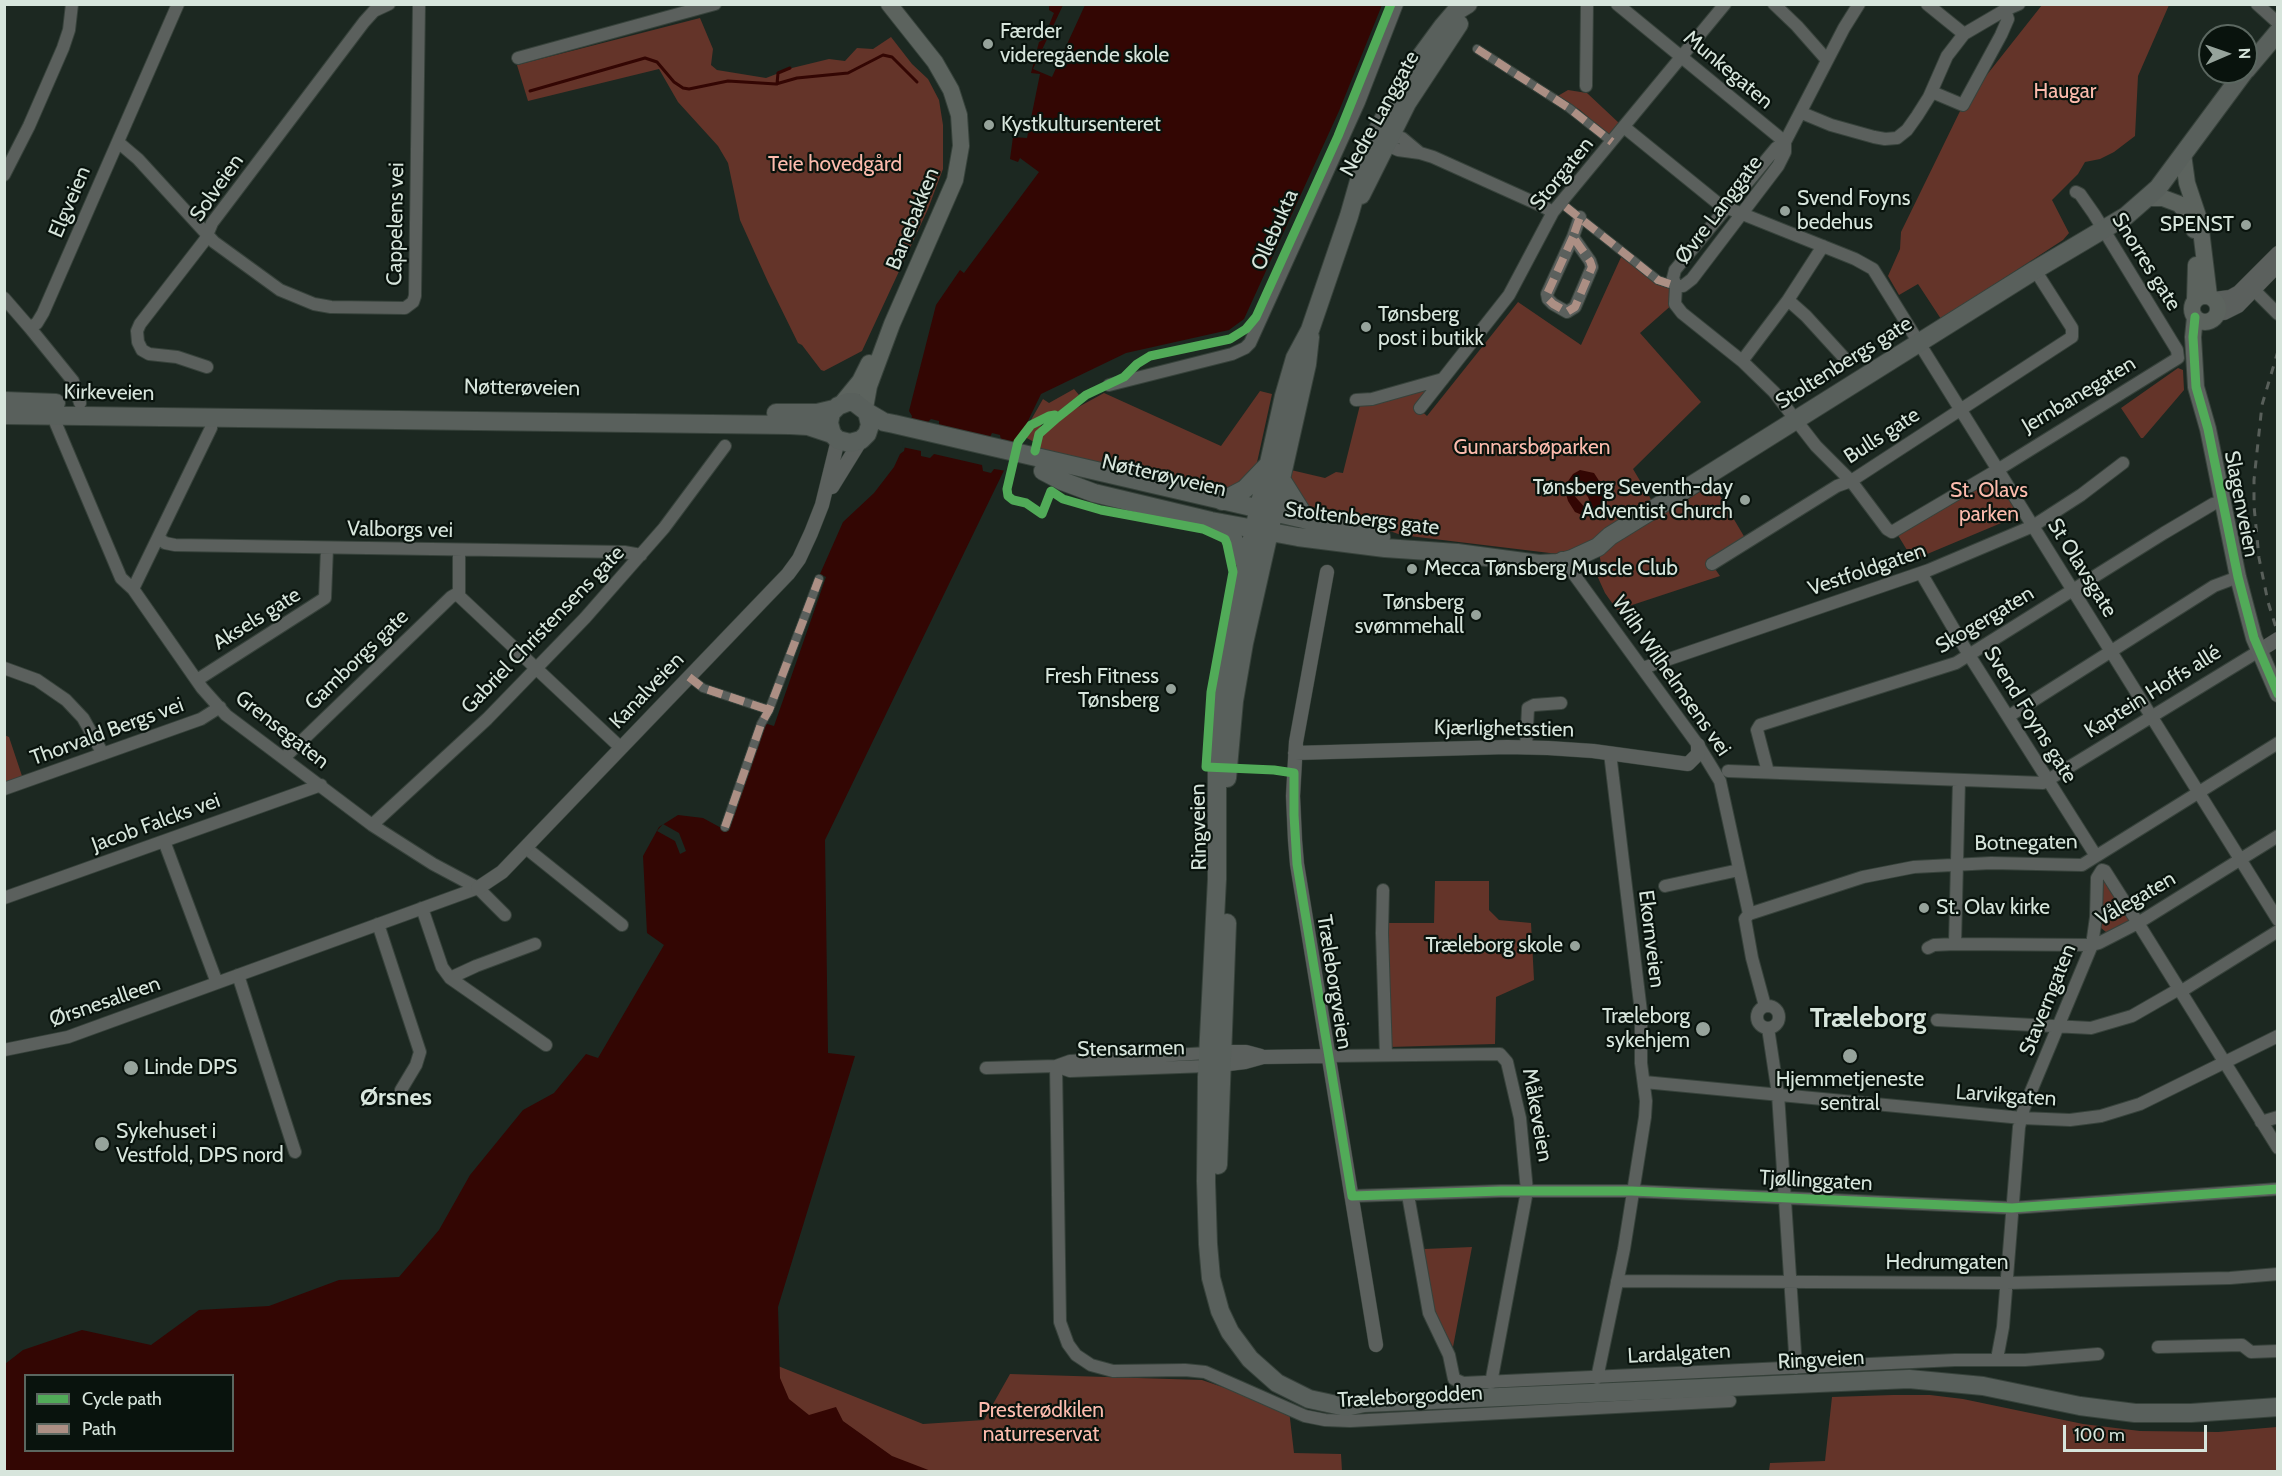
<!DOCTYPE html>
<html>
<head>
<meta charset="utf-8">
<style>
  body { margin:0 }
  #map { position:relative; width:2282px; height:1476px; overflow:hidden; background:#1c2821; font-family:Cabin,sans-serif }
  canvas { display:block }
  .frame { position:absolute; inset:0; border:6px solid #d7e5dc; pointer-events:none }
  .legend { position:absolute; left:24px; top:1374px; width:210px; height:78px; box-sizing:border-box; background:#09130d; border:2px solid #5b6760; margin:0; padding:8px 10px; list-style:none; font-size:18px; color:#d7e5dc }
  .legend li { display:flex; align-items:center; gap:12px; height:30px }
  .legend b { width:30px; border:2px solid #5b6760 }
  .north { position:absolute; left:2198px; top:24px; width:60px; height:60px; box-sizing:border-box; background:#09130d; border:2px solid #5b6760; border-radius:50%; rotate:88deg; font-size:16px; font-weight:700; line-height:24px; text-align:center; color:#d7e5dc }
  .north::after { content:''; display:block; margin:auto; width:21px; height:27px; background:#96a39b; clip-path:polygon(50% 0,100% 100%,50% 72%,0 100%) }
  .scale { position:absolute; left:2063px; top:1425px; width:144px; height:27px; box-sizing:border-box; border:3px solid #d7e5dc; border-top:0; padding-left:8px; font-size:18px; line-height:21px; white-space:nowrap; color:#d7e5dc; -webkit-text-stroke:4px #09130d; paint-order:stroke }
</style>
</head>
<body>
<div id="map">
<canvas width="2282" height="1476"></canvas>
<div class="frame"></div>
<ul class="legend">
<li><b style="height:8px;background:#51ab58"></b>Cycle path</li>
<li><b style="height:8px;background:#ac8f84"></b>Path</li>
</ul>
<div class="north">N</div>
<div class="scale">100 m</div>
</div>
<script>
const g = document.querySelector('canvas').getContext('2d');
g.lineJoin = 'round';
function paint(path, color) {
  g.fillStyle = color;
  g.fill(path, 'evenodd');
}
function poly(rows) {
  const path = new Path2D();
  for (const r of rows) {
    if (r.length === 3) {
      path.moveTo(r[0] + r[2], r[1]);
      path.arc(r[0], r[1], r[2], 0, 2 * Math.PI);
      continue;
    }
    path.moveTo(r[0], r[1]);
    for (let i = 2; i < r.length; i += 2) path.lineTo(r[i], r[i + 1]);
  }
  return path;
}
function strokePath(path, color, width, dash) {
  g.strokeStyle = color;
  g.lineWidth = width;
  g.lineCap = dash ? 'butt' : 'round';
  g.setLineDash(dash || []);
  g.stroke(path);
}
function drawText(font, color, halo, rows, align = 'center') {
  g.font = font + ' Cabin,sans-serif';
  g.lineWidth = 4.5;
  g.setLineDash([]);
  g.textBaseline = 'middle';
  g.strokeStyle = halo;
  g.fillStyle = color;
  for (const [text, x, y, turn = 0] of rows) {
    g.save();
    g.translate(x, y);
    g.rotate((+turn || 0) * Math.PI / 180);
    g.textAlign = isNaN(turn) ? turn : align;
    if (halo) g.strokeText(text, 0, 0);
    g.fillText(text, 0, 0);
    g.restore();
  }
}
const green = poly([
  [2042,5,2169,5,2138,76,2135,136,2114,152,2100,159,2085,162,2078,174,2052,200,2069,233,2063,240,1941,319,1918,284,1899,295,1888,276,1900,249,1901,232,1963,105],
  [700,18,713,49,711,65,717,70,766,78,792,68,829,59,845,61,857,48,873,49,891,37,912,64,928,79,939,100,943,125,943,169,928,209,862,351,824,371,821,370,802,345,798,343,768,282,740,220,728,163,718,146,678,102,659,69,528,101,517,65],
  [1568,90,1587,93,1619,123,1609,136,1580,110,1556,97],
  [1622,255,1669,285,1674,303,1640,333,1701,402,1633,469,1655,506,1592,542,1558,554,1401,535,1362,521,1308,506,1290,478,1291,470,1325,478,1336,472,1343,473,1360,405,1425,389,1424,396,1415,405,1427,416,1518,302,1581,345],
  [2178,368,2183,370,2184,390,2143,438,2141,438,2121,408],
  [1074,389,1079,395,1059,411,1033,421,1031,420,1043,399,1049,403],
  [1260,391,1272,394,1256,467,1244,481,1228,491,1209,493,1036,454,1043,434,1060,417,1104,393,1221,446],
  [1043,421,1034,442,1025,437,1033,425],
  [1999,470,2025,513,1913,560,1896,532],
  [1713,484,1745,538,1711,563,1720,576,1617,610,1605,593,1595,571,1601,563,1599,553],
  [4,735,9,737,24,782,4,789],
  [2104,880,2131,921,2113,932,2106,932,2101,928,2101,884],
  [1435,881,1489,881,1489,910,1499,920,1531,923,1534,980,1496,997,1495,1044,1389,1047,1389,923,1434,923],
  [1472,1247,1453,1347,1434,1311,1424,1249],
  [773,1364,923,1424,984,1420,1010,1374,1202,1380,1289,1410,1294,1453,1341,1454,1342,1471,764,1472],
  [1893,1395,1930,1395,1963,1399,2083,1424,2140,1431,2218,1432,2277,1427,2277,1471,1769,1471,1770,1463,1825,1461,1832,1397]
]);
const water = poly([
  [1049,5,1063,5,1033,69,1052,77,1085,5,1382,5,1339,111,1244,319,1229,330,1126,353,1041,394,825,840,828,1053,855,1056,778,1307,780,1378,789,1399,809,1415,836,1407,843,1421,892,1456,931,1471,5,1472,5,1364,23,1350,82,1330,151,1345,199,1310,269,1306,339,1280,399,1277,439,1230,470,1175,523,1110,554,1093,586,1054,598,1058,664,945,647,933,643,856,659,827,678,815,703,818,725,830,764,723,774,726,826,577,820,574,843,522,874,493,894,467,900,454,904,451,912,416,909,411,936,305,960,270,964,273,1039,172,1020,158,1018,162,1010,159,1013,137,1027,138,1040,74,1031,73,1039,42,1043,40,1054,13,1049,10],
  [26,1376,232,1376,232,1450,26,1450],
  [1580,470,1594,473,1607,493,1607,499,1598,510,1592,508,1588,497,1580,488,1572,488,1572,493,1587,510,1582,515,1575,512,1568,501,1564,487,1573,474]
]);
const pier = poly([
  [908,419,927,423,931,419,939,421,939,426,990,437,992,433,1000,435,1001,440,1020,445,1007,471,994,469,991,473,983,471,982,465,934,454,930,458,921,456,921,451,902,447],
  [663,824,679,833,686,851,680,854,675,841,657,831]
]);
const stream = poly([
  [777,84,778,73,790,68],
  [530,91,645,58,657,62,674,82,683,88,689,89,728,81,776,84,797,78,848,73,883,55,892,57,917,82]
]);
const pedestrian = poly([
  [1477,49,1569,108,1612,142],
  [1566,207,1658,280,1676,286],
  [689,677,703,688,769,710],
  [725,827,761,724,769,710,819,579]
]);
const minor = poly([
  [1617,4,1785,142],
  [1774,4,1797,26,1827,60],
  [1927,4,1964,34],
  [2257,4,2277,22],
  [518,58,715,4],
  [1586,86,1587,4],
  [1932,92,1963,105,2001,35,2008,19,2005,10],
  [1802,113,1831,125,1874,137,1885,139,1897,138,1907,130,1917,116,1929,97,1947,56,1964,34,2005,10,2019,4],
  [1624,127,1720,205,1855,259,1873,269,2278,920],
  [1385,134,1402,138,1420,153],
  [1382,139,1387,145,1398,150,1420,153,1433,157,1542,206,1553,212],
  [118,142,138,159,214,242,280,290,314,304,331,307,405,308,413,302,415,296,419,4],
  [1785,142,1776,148,1675,270,1673,278,1676,286,1675,304,1682,313,1742,361,1774,392,1816,446,1851,481,1887,529,1892,532,1999,469,2178,358,2177,350,2094,214,2080,194,2076,192],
  [4,175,29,126,63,48,69,30,72,4],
  [1573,237,1547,294,1548,299,1553,304,1567,312,1575,307,1592,267,1590,261,1573,237,1580,217],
  [2249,285,2278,314],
  [1676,286,1683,286,1692,279,1778,166,1785,152,1785,142,1844,28,1859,4],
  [4,298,30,328],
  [1788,300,1806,316,1848,362],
  [1742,361,1788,300,1823,246],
  [207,367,177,357,149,354,142,350,138,342,137,331,140,324,205,240,212,223,364,22,374,11,389,4],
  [1109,385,1232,354,1245,348,1250,343,1359,102,1397,4],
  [1356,400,1372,399,1443,379],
  [80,403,73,381,30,328,37,323,43,313,178,4],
  [1420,408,1509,295,1553,212,1725,4],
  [56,424,121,578,133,589,202,688,226,715,372,825,433,864,478,888,505,915],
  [159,538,165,543,175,545,624,552,641,555],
  [459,550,459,596,621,748],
  [1562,558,1698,745,1720,781,1749,914,1745,919,1752,958,1765,1006],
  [1712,564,1837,486,1851,481,2072,337,2072,328,2035,270],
  [1921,573,1969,655,2096,856],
  [133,589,211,428,212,417],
  [4,668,37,680,66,700,83,718,103,754],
  [1643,668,1929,570,2033,526,2081,495,2123,463],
  [197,680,325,598,327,548],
  [2009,716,2214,586,2238,577],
  [1526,748,1528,708,1534,705,1561,703],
  [284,758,451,597,458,593],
  [1728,771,2043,783,2259,651],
  [1768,772,1757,730,1760,725,1956,663,2164,533,2213,504,2223,501],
  [4,789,201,719,220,707],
  [372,825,487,719,585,618,664,528,725,446],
  [164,841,217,983],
  [526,848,622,925],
  [1665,886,1739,870],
  [1383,890,1382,933,1386,1055],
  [4,898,321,785],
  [422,908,442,967,450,978,546,1045],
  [1749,914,1863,877,1914,867,1991,863,2082,865,2278,743],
  [378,924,420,1052,416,1065,401,1090],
  [1955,944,1959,780],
  [1928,948,1934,945,1955,944,2092,945,2099,943,2138,923,2278,836],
  [238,975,295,1152],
  [450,978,476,966,535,944],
  [2180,992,2278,931],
  [1768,1017,11],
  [1937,1020,2091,1028,2132,1016,2179,989],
  [1768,1028,1778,1094,1796,1368],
  [4,1050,68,1037,478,888],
  [1328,1056,1500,1054,1507,1062,1520,1118,1527,1191,1491,1383],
  [1056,1066,1060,1322,1068,1344,1076,1355,1091,1365,1113,1371,1185,1370,1205,1372,1305,1416,1325,1420,1350,1421,1730,1401],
  [1056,1066,1070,1071,1207,1066],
  [986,1068,1056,1066,1070,1061,1208,1053],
  [1644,1082,2022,1118,2070,1120,2101,1116,2140,1104,2278,1036],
  [2261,1122,2278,1117],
  [1408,1195,1429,1313,1449,1355,1454,1379,1463,1383,1955,1360,2025,1360,2098,1354],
  [1352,1196,1501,1191,1632,1191,2012,1208,2278,1189],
  [1617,1281,2006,1283,2230,1278,2278,1274],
  [2158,1347,2242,1345,2251,1352,2278,1351],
  [1997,1359,2003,1327,2019,1127,2024,1108,2092,945,2096,917,2097,878,2102,870,2105,871,2138,923,2278,1148],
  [1597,1378,1624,1249,1645,1117,1646,1101,1641,1063,1641,1012,1610,753]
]);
const tertiary = poly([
  [2214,299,2230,297,2239,292,2278,253],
  [2218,313,2224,313,2238,306,2273,270],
  [832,487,861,440],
  [1327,572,1296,742,1293,796,1295,840,1297,864,1376,1345],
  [2259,651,2278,639],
  [1295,753,1507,747,1548,748,1593,751,1688,764,1698,754,1698,745],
  [478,888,502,872,788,574,799,559,811,533,822,505,838,440],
  [1215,1052,1246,1052,1261,1056],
  [1212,1066,1245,1062,1263,1057,1328,1056]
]);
const secondary = poly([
  [2183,154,2187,183,2200,222,2209,296],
  [2149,198,2163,198,2179,204,2189,216,2194,230],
  [2205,309,13],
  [2195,300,2196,265],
  [2195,317,2193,337,2196,387,2208,429,2238,577,2254,638,2278,694],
  [842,403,860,381,869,363],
  [865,408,869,386,892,324,955,180,961,146,959,115,951,90,935,62,889,4]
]);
const primary = poly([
  [1468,4,1455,12,1443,26,1407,75,1376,133,1365,160,1349,216,1310,330,1295,358,1284,396,1229,641,1222,686,1217,745,1217,879,1207,1077,1206,1181,1208,1244,1211,1278,1220,1311,1230,1332,1250,1359,1277,1383,1309,1399,1346,1407,1364,1403,1909,1379,1983,1386,2080,1406,2135,1413,2191,1413,2278,1407],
  [2246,70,2278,32],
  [1361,195,1407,103,1459,24],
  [4,401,56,403],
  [867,412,884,422,894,424,1381,537],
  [776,413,817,413,834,409],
  [4,415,790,425,808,426,832,434,838,440,850,443,861,440,867,434,870,425,867,412,854,402,848,402,838,406,831,413,829,423,832,434],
  [1043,471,1062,481,1094,493,1211,521,1298,537,1385,548,1457,553,1539,564,1558,563,1572,559,1598,547,1610,536,1657,507,2035,270,2126,216,2158,188,2244,72],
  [1281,479,1306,519],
  [1222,501,1245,489,1267,466],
  [1213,522,1232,537,1246,564],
  [1227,778,1234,701,1244,643,1307,364,1310,337],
  [1218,1165,1227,923]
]);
const rail = poly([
  [2278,351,2262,405,2254,480,2254,506,2259,558,2268,602,2278,634]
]);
const quiet = poly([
  [1477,49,1569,108,1612,142],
  [1566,207,1658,280,1676,286],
  [1573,237,1547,294,1548,299,1553,304,1567,312,1575,307,1592,267,1590,261,1573,237,1580,217],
  [689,677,703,688,769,710],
  [725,827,761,724,769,710,819,579]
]);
const cycleway = poly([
  [2195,317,2193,337,2196,387,2208,429,2238,577,2254,638,2278,694],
  [1057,418,1055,415,1049,416,1031,425,1018,442,1007,489,1008,496,1013,500,1026,503,1042,514,1051,491,1063,499,1101,510,1203,529,1225,539,1227,544,1233,572,1211,692,1206,767,1274,770,1294,773,1294,815,1297,864,1352,1196,1501,1191,1632,1191,2012,1208,2278,1189],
  [1035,451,1039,434,1057,418,1086,395,1124,377,1137,364,1150,356,1230,339,1246,329,1256,317,1338,136,1391,4]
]);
const markers = [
  [988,44,6,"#96a39b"],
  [989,125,6,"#96a39b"],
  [1785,211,6,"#96a39b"],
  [2246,225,6,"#96a39b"],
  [1366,327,6,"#96a39b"],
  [1745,500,6,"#96a39b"],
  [1412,569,6,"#96a39b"],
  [1476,615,6,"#96a39b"],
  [1171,689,6,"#96a39b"],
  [1924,908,6,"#96a39b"],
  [1575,946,6,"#96a39b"],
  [1703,1029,8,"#96a39b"],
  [1850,1056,8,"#96a39b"],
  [131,1068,8,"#96a39b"],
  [102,1144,8,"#96a39b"]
];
const poiNames = [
  ["Færder",1000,32],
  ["videregående skole",1000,56],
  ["Kystkultursenteret",1001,125],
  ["Svend Foyns",1797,199],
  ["bedehus",1797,223],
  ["SPENST",2234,225,"right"],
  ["Tønsberg",1378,315],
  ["post i butikk",1378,339],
  ["Tønsberg Seventh-day",1733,488,"right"],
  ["Adventist Church",1733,512,"right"],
  ["Mecca Tønsberg Muscle Club",1424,569],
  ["Tønsberg",1464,603,"right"],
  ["svømmehall",1464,627,"right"],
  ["Fresh Fitness",1159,677,"right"],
  ["Tønsberg",1159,701,"right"],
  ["St. Olav kirke",1936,908],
  ["Træleborg skole",1563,946,"right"],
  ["Træleborg",1690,1017,"right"],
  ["sykehjem",1690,1041,"right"],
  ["Linde DPS",144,1068],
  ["Hjemmetjeneste",1850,1080,"center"],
  ["sentral",1850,1104,"center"],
  ["Sykehuset i",116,1132],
  ["Vestfold, DPS nord",116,1156]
];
const streetNames = [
  ["Munkegaten",1728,70,40],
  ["Nedre Langgate",1380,114,-61],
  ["Storgaten",1562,174,-51],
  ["Solveien",217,188,-55],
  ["Elgveien",70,202,-67],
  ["Øvre Langgate",1719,210,-53],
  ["Banebakken",913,219,-68],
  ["Cappelens vei",396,224,-89],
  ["Ollebukta",1275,230,-66],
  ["Snorres gate",2146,262,58],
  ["Stoltenbergs gate",1844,363,-32],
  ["Nøtterøveien",522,388,1],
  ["Kirkeveien",109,393,1],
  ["Jernbanegaten",2079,395,-31],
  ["Bulls gate",1882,436,-33],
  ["Nøtterøyveien",1164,476,13],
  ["Slagenveien",2241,504,79],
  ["Stoltenbergs gate",1362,519,7],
  ["Valborgs vei",400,530,1],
  ["St Olavsgate",2082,568,58],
  ["Vestfoldgaten",1867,570,-19],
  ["Aksels gate",257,619,-32],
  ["Skogergaten",1985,620,-31],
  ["Gabriel Christensens gate",543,630,-46],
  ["Gamborgs gate",357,660,-44],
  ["Wilh Wilhelmsens vei",1671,676,55],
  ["Kanalveien",647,691,-46],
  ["Kaptein Hoffs allé",2153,692,-32],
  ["Svend Foyns gate",2030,715,58],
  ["Kjærlighetsstien",1504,729,1],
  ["Grensegaten",282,730,38],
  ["Thorvald Bergs vei",107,732,-20],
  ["Jacob Falcks vei",156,823,-20],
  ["Ringveien",1199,827,-91],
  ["Botnegaten",2026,843,-1],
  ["Vålegaten",2136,899,-30],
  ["Ekornveien",1651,939,83],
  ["Træleborgveien",1334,982,81],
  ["Staverngaten",2048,1000,-68],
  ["Ørsnesalleen",105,1002,-19],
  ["Stensarmen",1131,1049,-1],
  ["Larvikgaten",2006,1096,4],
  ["Måkeveien",1537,1115,80],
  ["Tjøllinggaten",1816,1181,3],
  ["Hedrumgaten",1947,1263],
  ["Lardalgaten",1679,1354,-3],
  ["Ringveien",1821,1360,-3],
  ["Træleborgodden",1410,1397,-3]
];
const parkNames = [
  ["Haugar",2065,92],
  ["Teie hovedgård",835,165],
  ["Gunnarsbøparken",1532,448],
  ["St. Olavs",1989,491],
  ["parken",1989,515],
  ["Presterødkilen",1041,1411],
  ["naturreservat",1041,1435]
];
const quarterNames = [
  ["Ørsnes",396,1098]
];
const districtNames = [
  ["Træleborg",1868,1019]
];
paint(green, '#643429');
paint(water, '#330603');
paint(pier, '#1c2821');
strokePath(stream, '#330603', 3);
strokePath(pedestrian, '#37423b', 10);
strokePath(minor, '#37423b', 14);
strokePath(tertiary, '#37423b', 15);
strokePath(secondary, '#37423b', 18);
strokePath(primary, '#37423b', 20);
strokePath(pedestrian, '#5b605d', 8);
strokePath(minor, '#5b605d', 12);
strokePath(tertiary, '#5b605d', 14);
strokePath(secondary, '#5c635e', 16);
strokePath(primary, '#59605c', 18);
strokePath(rail, '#585f5a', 3, [8, 8]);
strokePath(quiet, '#ac8f84', 8, [15, 8]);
strokePath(cycleway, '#51ab58', 9);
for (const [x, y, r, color] of markers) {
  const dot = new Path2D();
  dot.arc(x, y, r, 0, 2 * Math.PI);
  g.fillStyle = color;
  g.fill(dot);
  strokePath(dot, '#09130d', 2);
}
drawText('21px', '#d7e5dc', '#09130d', poiNames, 'left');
drawText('21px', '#d7e5dc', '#09130d', streetNames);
drawText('21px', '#fcbbad', '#09130d', parkNames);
drawText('bold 24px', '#d7e5dc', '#09130d', quarterNames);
drawText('bold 27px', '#d7e5dc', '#09130d', districtNames);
</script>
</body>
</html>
